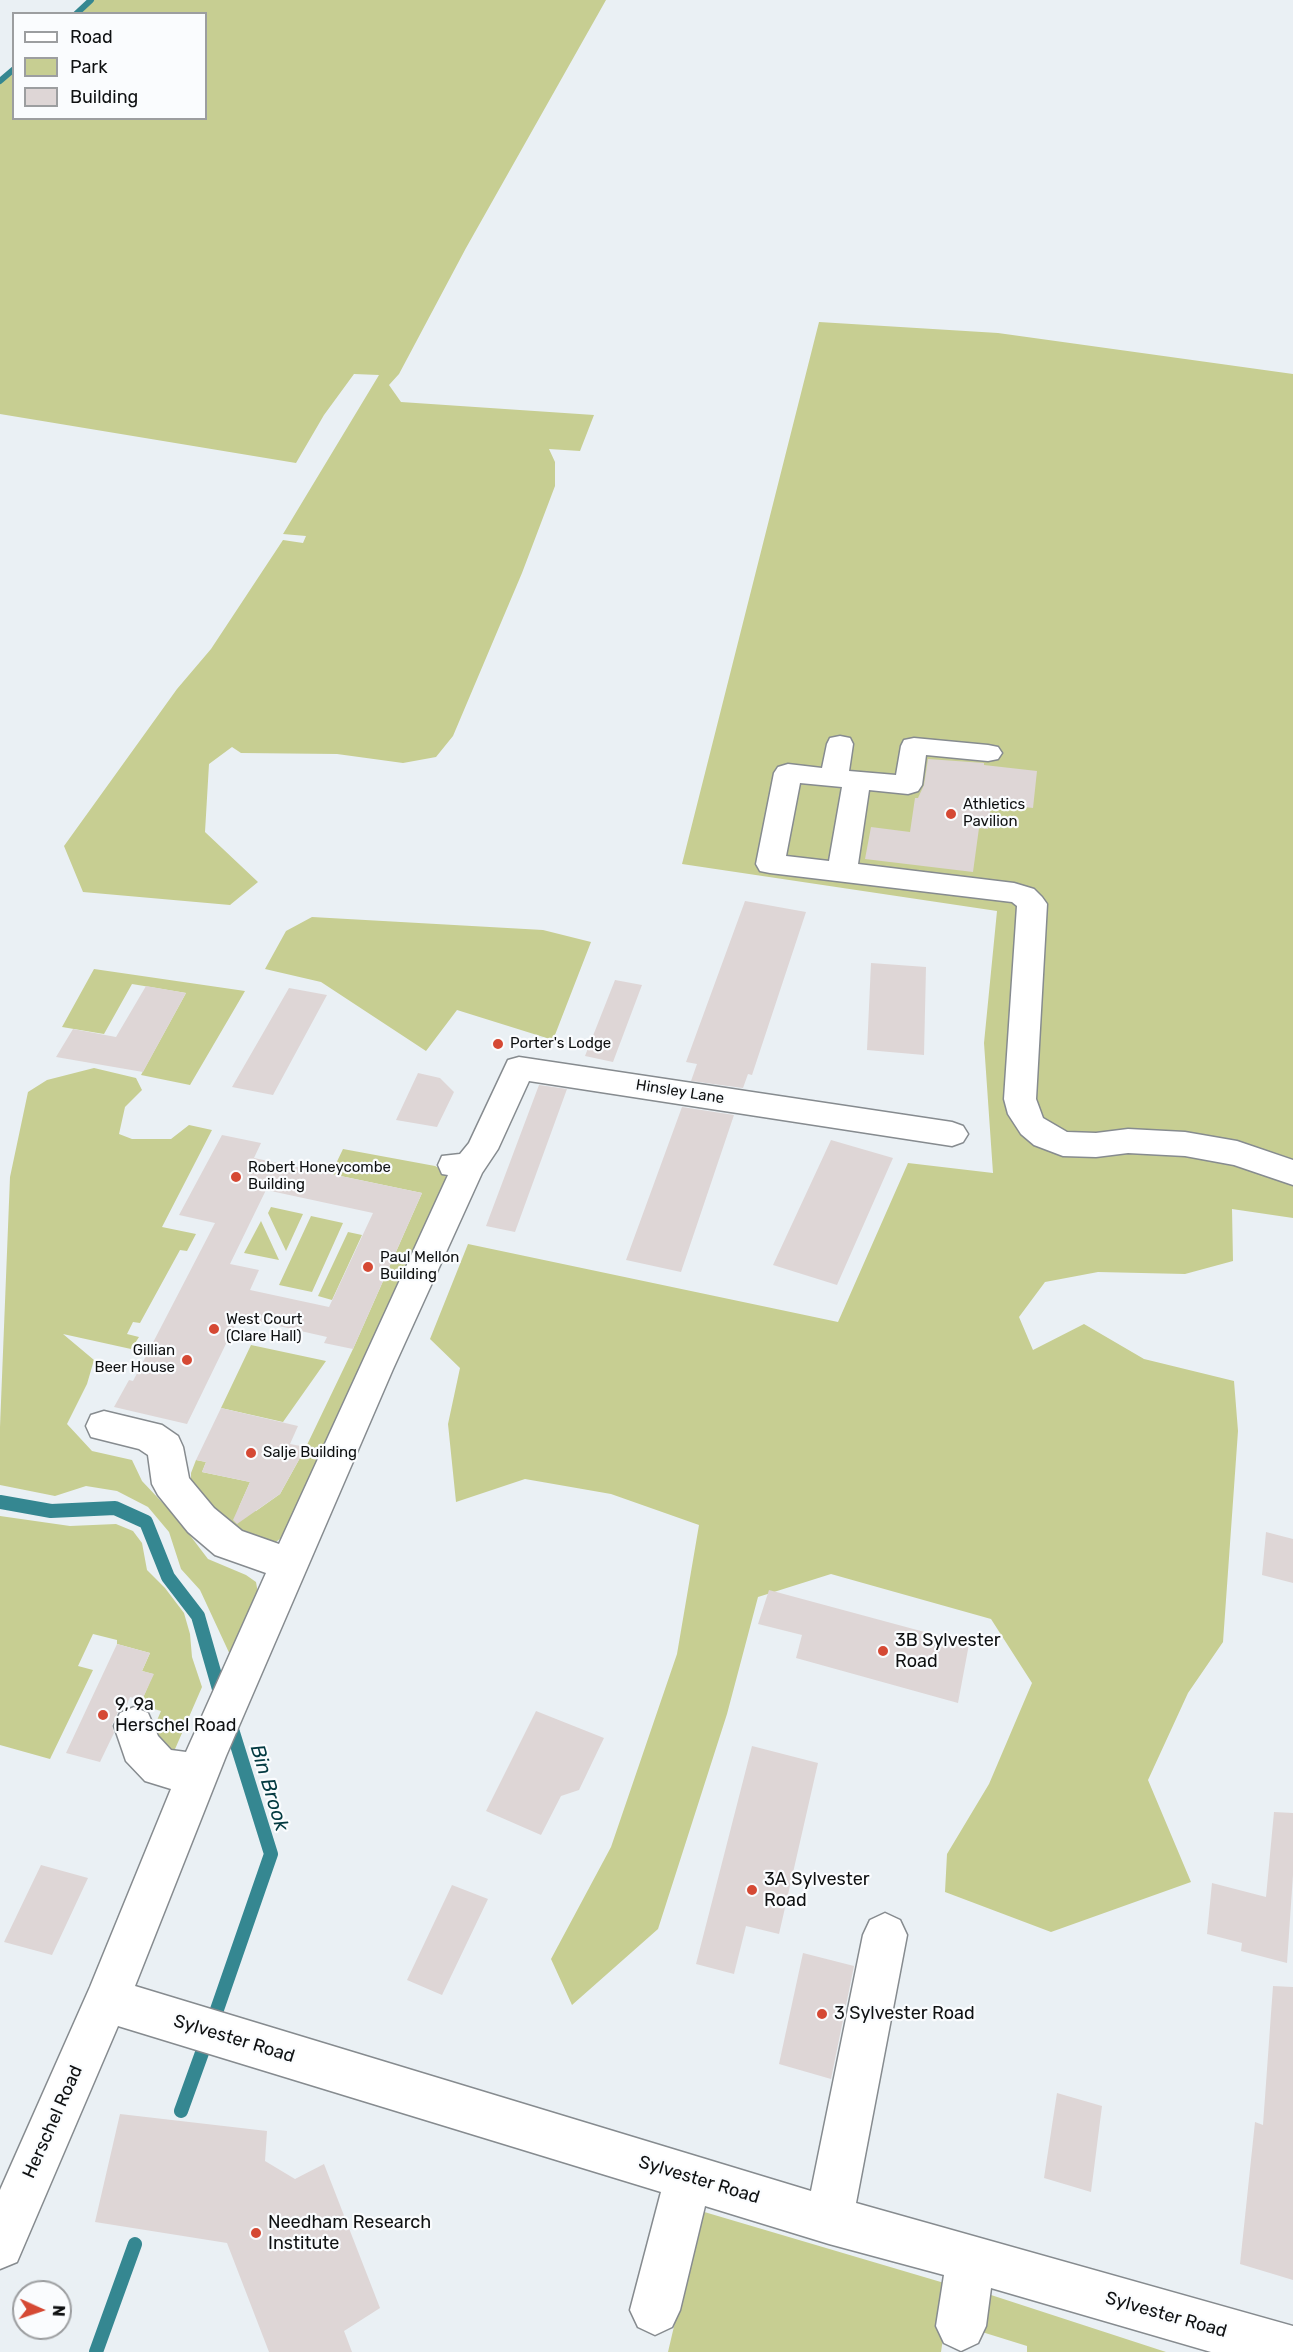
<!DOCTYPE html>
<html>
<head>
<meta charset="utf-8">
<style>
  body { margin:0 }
  #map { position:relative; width:1293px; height:2352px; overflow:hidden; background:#eaf0f4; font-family:Rubik,sans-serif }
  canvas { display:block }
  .legend { position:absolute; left:12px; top:12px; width:195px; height:108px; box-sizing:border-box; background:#fafcfe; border:2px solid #9c9ea0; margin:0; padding:8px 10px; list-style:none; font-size:18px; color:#0f1112 }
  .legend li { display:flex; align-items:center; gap:12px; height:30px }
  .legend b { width:30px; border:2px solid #9c9ea0 }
  .north { position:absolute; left:12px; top:2280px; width:60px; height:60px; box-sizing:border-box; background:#fafcfe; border:2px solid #9c9ea0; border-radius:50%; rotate:93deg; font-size:16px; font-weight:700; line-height:24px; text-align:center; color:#0f1112 }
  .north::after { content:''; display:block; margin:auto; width:21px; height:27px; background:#d54934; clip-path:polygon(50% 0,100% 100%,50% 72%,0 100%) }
</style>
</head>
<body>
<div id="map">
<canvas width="1293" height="2352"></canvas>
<ul class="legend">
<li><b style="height:8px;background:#fff"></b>Road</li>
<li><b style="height:16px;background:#c7ce92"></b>Park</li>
<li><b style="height:16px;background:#ded6d6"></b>Building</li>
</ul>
<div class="north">N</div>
</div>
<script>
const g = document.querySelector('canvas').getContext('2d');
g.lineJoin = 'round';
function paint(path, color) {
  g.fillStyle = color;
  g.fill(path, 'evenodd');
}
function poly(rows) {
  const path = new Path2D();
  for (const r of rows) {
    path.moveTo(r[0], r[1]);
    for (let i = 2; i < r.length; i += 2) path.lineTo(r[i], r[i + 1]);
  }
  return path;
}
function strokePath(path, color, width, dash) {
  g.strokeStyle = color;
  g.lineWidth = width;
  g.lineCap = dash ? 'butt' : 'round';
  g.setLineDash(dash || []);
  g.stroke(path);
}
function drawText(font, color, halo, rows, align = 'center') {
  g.font = font + ' Rubik,sans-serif';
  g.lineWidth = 4.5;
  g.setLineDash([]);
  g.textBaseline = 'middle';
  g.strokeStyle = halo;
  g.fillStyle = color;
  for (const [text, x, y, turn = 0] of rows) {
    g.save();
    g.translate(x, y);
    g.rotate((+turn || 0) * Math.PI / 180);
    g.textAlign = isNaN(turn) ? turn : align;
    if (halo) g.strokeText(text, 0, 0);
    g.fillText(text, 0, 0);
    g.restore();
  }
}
const green = poly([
  [93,0,606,0,466,248,399,374,389,385,401,402,594,415,580,451,549,449,555,462,555,486,522,573,453,736,436,757,403,763,337,754,241,753,232,747,209,764,205,832,258,882,230,905,83,892,64,846,177,689,211,649,283,540,303,543,306,536,283,534,379,375,354,374,324,415,296,463,0,414,0,83,13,71,14,118,206,118,206,14,78,13],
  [819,322,998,333,1293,374,1293,1218,1232,1209,1233,1261,1185,1274,1098,1272,1045,1282,1019,1317,1033,1350,1084,1324,1144,1359,1234,1381,1238,1431,1223,1642,1188,1693,1148,1780,1191,1882,1051,1932,945,1892,947,1854,989,1784,1032,1683,991,1619,831,1574,758,1597,727,1714,658,1929,572,2005,551,1959,611,1847,677,1654,699,1525,611,1494,525,1479,456,1502,448,1424,460,1368,430,1339,468,1244,838,1322,908,1163,993,1173,984,1043,997,911,682,864],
  [312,917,543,930,591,942,553,1040,457,1010,426,1051,321,982,265,969,286,931],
  [94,969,245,991,190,1085,141,1075,186,993,132,984,104,1034,62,1027],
  [94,1068,136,1078,142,1090,125,1107,119,1134,132,1139,171,1139,189,1125,212,1130,162,1227,196,1234,187,1251,180,1250,140,1323,133,1322,127,1334,139,1337,131,1349,63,1334,94,1360,87,1384,67,1424,92,1451,132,1460,142,1481,176,1517,208,1559,246,1575,256,1582,259,1599,232,1659,200,1590,181,1569,169,1532,148,1507,117,1491,86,1486,55,1496,0,1485,0,1427,10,1177,28,1092,47,1080],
  [343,1149,435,1166,445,1171,446,1179,299,1516,287,1533,276,1542,258,1541,231,1528,191,1486,191,1473,196,1460,206,1462,202,1472,250,1482,239,1507,256,1511,280,1494,306,1447,353,1349,422,1193,331,1174],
  [271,1207,303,1214,286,1251,268,1213],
  [311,1216,343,1223,312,1292,279,1285],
  [261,1221,279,1260,244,1253],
  [348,1232,362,1235,332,1300,318,1296],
  [251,1345,326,1361,283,1422,221,1408],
  [0,1516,70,1526,116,1524,133,1531,142,1543,147,1570,165,1588,184,1613,190,1634,192,1657,202,1687,172,1756,149,1739,161,1711,140,1705,153,1674,142,1671,150,1653,117,1644,117,1640,93,1634,78,1666,93,1670,50,1759,0,1745],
  [701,2211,951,2285,941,2352,668,2352],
  [988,2294,1166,2352,1027,2352,1027,2346,982,2332]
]);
const streamFar2 = poly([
  [76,14,91,0],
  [0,81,14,69]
]);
const streamFar1 = poly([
  [0,1502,6,1503]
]);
const stream = poly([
  [0,1502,51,1511,115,1508,146,1522,168,1577,198,1616,221,1696],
  [212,2024,271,1854,231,1726],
  [181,2111,207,2039],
  [96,2352,135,2244]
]);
const building = poly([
  [928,759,984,763,984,765,1037,771,1033,808,991,803,988,829,979,828,973,872,865,859,871,827,910,832,915,798,918,798,924,785],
  [745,901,806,912,752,1075,748,1074,743,1088,691,1081,697,1064,686,1062],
  [871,963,926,967,924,1055,867,1050],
  [615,980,642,985,613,1062,585,1056],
  [146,986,186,993,143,1072,56,1057,73,1029,116,1037],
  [289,988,327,995,273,1095,232,1087],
  [418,1073,440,1078,454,1092,437,1127,396,1120],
  [539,1085,567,1089,515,1232,486,1226],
  [682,1107,734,1115,681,1272,626,1260],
  [222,1135,261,1143,254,1158,422,1193,353,1349,324,1343,327,1337,239,1317,187,1424,114,1407,129,1380,133,1381,215,1223,179,1215],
  [266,1190,373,1213,329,1307,250,1290,259,1270,230,1264],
  [831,1140,893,1158,837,1285,773,1265],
  [221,1408,298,1426,290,1444,306,1447,280,1494,237,1524,233,1520,250,1482,202,1472,206,1462,196,1460],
  [1266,1532,1293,1539,1293,1583,1262,1575],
  [769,1590,969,1644,958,1703,796,1658,802,1635,758,1624],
  [117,1644,150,1653,142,1671,154,1674,142,1700,130,1697,125,1709,118,1712,112,1725,114,1733,100,1762,66,1753],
  [536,1711,604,1738,579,1790,561,1796,541,1835,486,1811],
  [752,1746,818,1763,779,1934,746,1926,734,1974,696,1964],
  [1274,1812,1293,1813,1293,1875,1287,1963,1241,1951,1242,1943,1207,1934,1212,1883,1266,1897],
  [41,1865,88,1878,52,1955,4,1942],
  [452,1885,488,1899,442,1995,407,1980],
  [803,1953,854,1966,831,2079,779,2064],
  [1273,1986,1293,1987,1293,2280,1240,2264,1255,2122,1263,2125],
  [1057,2093,1102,2106,1091,2192,1044,2178],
  [120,2114,267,2131,265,2161,295,2179,324,2164,380,2308,344,2331,352,2352,269,2352,227,2243,95,2222]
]);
const minor = poly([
  [840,736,850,738,853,744,849,771,896,775,901,746,904,740,914,738,988,745,998,747,1002,753,998,759,988,761,926,755,922,785,918,791,908,794,869,790,858,864,1014,883,1034,889,1042,897,1047,904,1036,1099,1043,1118,1067,1132,1096,1133,1128,1129,1185,1132,1237,1141,1293,1160,1293,1185,1234,1165,1185,1156,1128,1153,1096,1157,1063,1156,1034,1145,1021,1134,1008,1114,1004,1099,1017,906,1012,902,770,873,760,871,756,864,774,773,778,767,788,764,822,768,827,744,830,738,840,736],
  [800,783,842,787,829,861,786,856,800,783],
  [519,1057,952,1122,963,1126,968,1134,963,1142,952,1146,529,1081,498,1149,482,1173,393,1369,226,1756,135,1986,811,2191,863,1935,870,1920,885,1913,900,1920,907,1935,856,2203,1293,2326,1293,2352,1211,2352,991,2288,986,2326,978,2343,961,2351,944,2343,936,2326,944,2275,829,2244,705,2206,680,2310,672,2327,655,2335,638,2327,630,2310,661,2192,118,2026,17,2262,0,2269,0,2190,90,1987,171,1789,145,1781,126,1761,114,1726,120,1713,134,1707,148,1713,158,1736,171,1750,186,1752,266,1573,215,1555,188,1532,158,1495,152,1484,148,1455,139,1449,91,1437,86,1426,91,1415,104,1411,162,1425,178,1436,183,1447,189,1478,214,1508,242,1531,279,1544,448,1175,442,1174,438,1165,442,1156,460,1154,469,1143,508,1060,519,1057]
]);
const markers = [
  [951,814,6,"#d54934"],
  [498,1044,6,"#d54934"],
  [236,1177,6,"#d54934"],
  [368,1267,6,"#d54934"],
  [214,1329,6,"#d54934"],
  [187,1360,6,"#d54934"],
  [251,1453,6,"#d54934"],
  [883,1651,6,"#d54934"],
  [103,1715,6,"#d54934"],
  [752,1890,6,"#d54934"],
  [822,2014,6,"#d54934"],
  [256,2233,6,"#d54934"]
];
const poiNames = [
  ["Athletics",963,805],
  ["Pavilion",963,822],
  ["Porter's Lodge",510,1044],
  ["Robert Honeycombe",248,1168],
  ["Building",248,1185],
  ["Paul Mellon",380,1258],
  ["Building",380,1275],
  ["West Court",226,1320],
  ["(Clare Hall)",226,1337],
  ["Gillian",175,1351,"right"],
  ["Beer House",175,1368,"right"],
  ["Salje Building",263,1453]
];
const streetNames = [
  ["Hinsley Lane",680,1092,9]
];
const nearPoinames = [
  ["3B Sylvester",895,1641],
  ["Road",895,1662],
  ["9, 9a",115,1705],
  ["Herschel Road",115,1726],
  ["3A Sylvester",764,1880],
  ["Road",764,1901],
  ["3 Sylvester Road",834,2014],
  ["Needham Research",268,2223],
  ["Institute",268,2244]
];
const nearStreetnames = [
  ["Sylvester Road",234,2039,17],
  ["Herschel Road",53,2122,-66],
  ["Sylvester Road",699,2180,17],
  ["Sylvester Road",1166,2315,16]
];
const nearWaternames = [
  ["Bin Brook",269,1788,73]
];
paint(green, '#c7ce92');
strokePath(streamFar2, '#358791', 6);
strokePath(streamFar1, '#358791', 10);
strokePath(stream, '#358791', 14);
paint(building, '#ded6d6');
strokePath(minor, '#868b8f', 3);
paint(minor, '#fff');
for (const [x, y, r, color] of markers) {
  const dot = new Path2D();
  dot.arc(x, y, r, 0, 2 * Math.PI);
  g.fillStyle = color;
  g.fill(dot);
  strokePath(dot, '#fafcfe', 2);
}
drawText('15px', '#0f1112', '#fafcfe', poiNames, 'left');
drawText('15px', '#0f1112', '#fafcfe', streetNames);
drawText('18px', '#0f1112', '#fafcfe', nearPoinames, 'left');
drawText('18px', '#0f1112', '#fafcfe', nearStreetnames);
drawText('italic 20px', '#033a41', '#fafcfe', nearWaternames);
</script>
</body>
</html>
